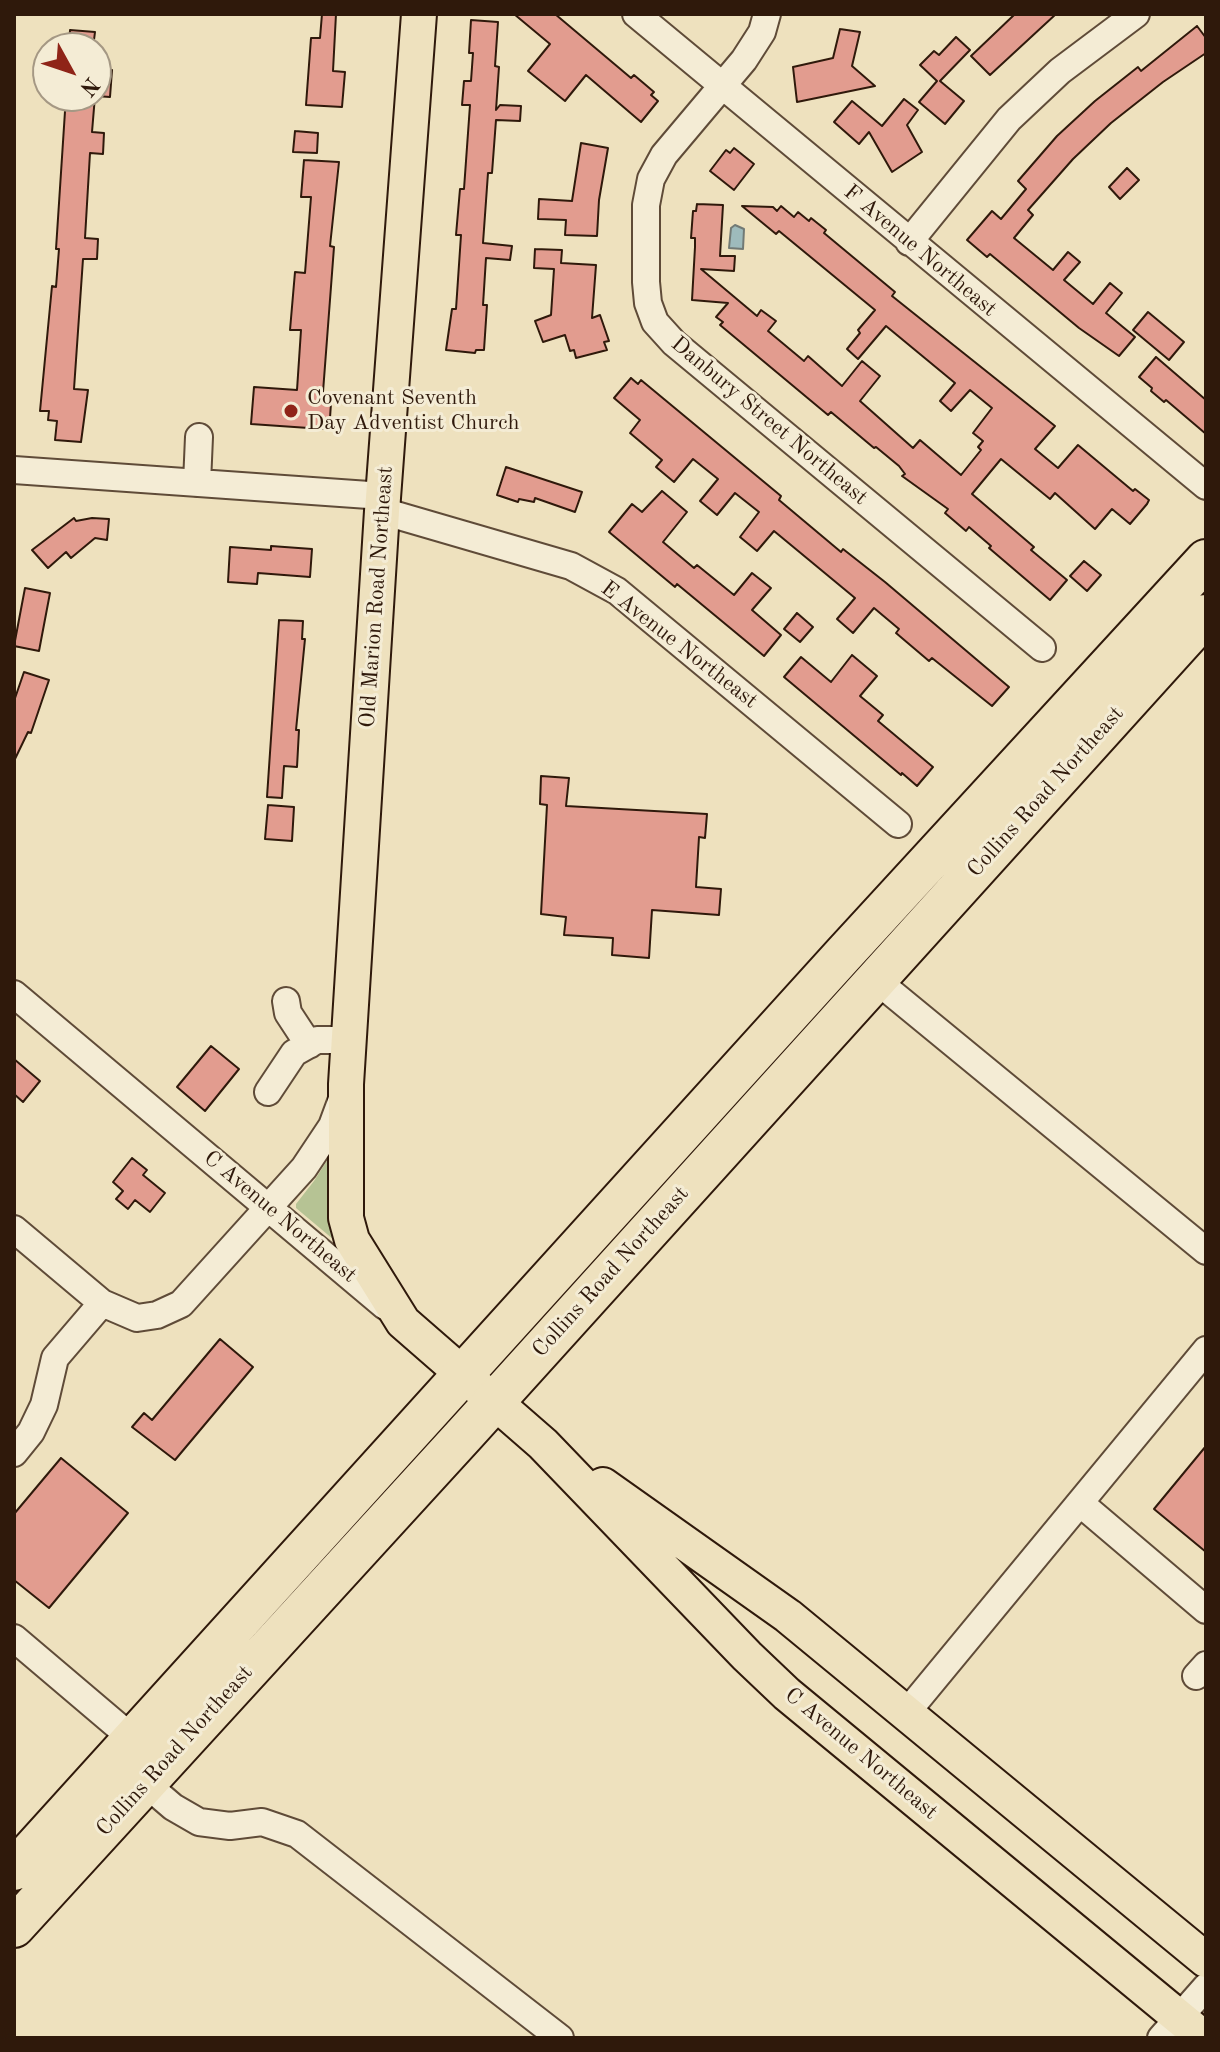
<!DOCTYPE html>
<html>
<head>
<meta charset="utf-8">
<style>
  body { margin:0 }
  #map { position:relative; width:1220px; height:2052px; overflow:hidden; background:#eee1be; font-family:"Old Standard TT",serif }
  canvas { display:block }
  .frame { position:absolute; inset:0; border:16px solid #2f190b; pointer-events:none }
  .north { position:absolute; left:32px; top:32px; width:80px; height:80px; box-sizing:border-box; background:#f4ecd5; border:2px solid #a59884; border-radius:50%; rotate:130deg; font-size:22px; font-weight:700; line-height:32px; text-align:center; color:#2f190b }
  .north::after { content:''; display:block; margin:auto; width:28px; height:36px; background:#8f2418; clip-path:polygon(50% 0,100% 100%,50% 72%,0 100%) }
</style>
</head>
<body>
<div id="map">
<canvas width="1220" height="2052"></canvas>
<div class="frame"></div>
<div class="north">N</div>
</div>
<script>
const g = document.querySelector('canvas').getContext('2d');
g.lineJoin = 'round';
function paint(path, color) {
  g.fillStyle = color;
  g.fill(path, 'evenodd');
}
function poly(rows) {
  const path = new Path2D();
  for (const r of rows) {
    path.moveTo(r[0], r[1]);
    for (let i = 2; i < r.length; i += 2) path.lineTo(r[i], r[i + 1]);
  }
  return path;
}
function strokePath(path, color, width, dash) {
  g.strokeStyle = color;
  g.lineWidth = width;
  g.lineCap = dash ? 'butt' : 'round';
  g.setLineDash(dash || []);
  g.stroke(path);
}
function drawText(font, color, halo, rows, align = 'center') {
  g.font = font + ' "Old Standard TT",serif';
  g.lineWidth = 6;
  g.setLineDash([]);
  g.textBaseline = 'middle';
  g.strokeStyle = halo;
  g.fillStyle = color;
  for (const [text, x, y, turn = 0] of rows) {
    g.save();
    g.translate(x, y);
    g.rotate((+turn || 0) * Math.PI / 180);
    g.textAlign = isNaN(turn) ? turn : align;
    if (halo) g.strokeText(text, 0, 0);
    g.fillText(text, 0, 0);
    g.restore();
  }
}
const green = poly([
  [339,1142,340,1245,296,1208,296,1204,314,1181]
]);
const water = poly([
  [735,225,744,229,743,249,729,248,731,228,735,225]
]);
const building = poly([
  [322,14,336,14,333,71,345,72,342,107,306,105,311,38,320,38,322,14],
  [514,14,555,14,631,78,634,75,654,92,651,95,658,101,641,122,586,75,565,101,528,71,550,44,514,14],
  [1015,14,1056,14,990,75,971,56,1015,14],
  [471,20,498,22,495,66,499,67,496,110,500,105,521,106,520,121,496,120,492,173,488,173,483,243,512,246,510,260,486,258,483,305,487,305,484,350,476,350,475,353,446,350,452,309,456,309,461,235,456,235,460,189,464,189,470,105,462,105,464,81,471,81,473,53,469,53,471,20],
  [1197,26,1206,38,1206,53,1163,82,1111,123,1073,159,1028,210,1033,215,1014,238,1053,270,1068,252,1080,262,1064,280,1093,304,1110,283,1122,293,1106,313,1135,337,1119,356,1079,328,990,254,987,257,967,240,992,211,1001,219,1026,189,1018,181,1057,136,1095,101,1138,67,1141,71,1197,26],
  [840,29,860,32,852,66,875,86,797,102,793,67,833,58,840,29],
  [70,30,95,32,93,48,69,48,70,30],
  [956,37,970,50,940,81,964,101,945,124,919,102,937,81,920,65,934,51,939,55,956,37],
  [96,69,112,70,110,97,96,96,96,69],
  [66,96,95,96,92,132,104,133,103,154,90,153,85,238,98,239,97,259,83,259,74,389,88,390,81,442,55,440,57,421,48,420,49,411,40,411,52,286,56,287,59,249,56,249,66,96],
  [904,99,918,110,907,125,922,152,892,172,869,132,859,144,834,122,852,101,882,126,904,99],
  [295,131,318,133,317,153,293,152,295,131],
  [581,143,608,148,599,200,597,236,565,235,566,220,538,219,539,199,572,201,581,143],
  [734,148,754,164,734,190,710,171,726,150,730,153,734,148],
  [304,160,339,162,330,246,334,247,323,392,324,402,331,403,330,418,324,418,323,429,251,424,254,387,297,390,301,330,290,330,295,272,305,273,311,197,301,197,304,160],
  [1127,168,1139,180,1120,199,1109,187,1127,168],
  [697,204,723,205,720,256,735,256,734,271,701,269,757,316,761,310,776,321,768,331,804,361,808,356,842,386,862,361,880,376,860,401,913,448,920,440,961,475,981,450,978,447,983,441,973,433,992,408,970,390,951,411,940,401,955,383,886,326,858,359,847,349,860,333,858,330,875,310,779,231,776,234,742,206,773,207,777,211,781,206,794,217,798,212,809,221,811,218,826,230,824,233,895,292,892,296,1055,426,1035,449,1058,468,1078,445,1133,491,1135,489,1149,500,1147,504,1130,524,1112,509,1095,529,1055,493,1050,499,1001,459,972,494,1034,547,1031,550,1067,580,1050,600,989,548,991,546,969,527,966,531,945,513,948,509,902,476,905,474,899,466,876,447,874,448,831,412,828,415,720,325,723,322,716,317,728,303,692,300,695,247,695,238,691,238,693,211,696,211,697,204],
  [535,249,562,250,561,263,596,265,592,318,600,315,609,341,604,342,607,350,576,358,574,350,570,351,565,335,543,342,535,321,551,315,554,269,534,268,535,249],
  [1148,312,1184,342,1169,360,1133,330,1148,312],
  [1156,357,1206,400,1206,434,1166,400,1164,402,1151,391,1152,388,1139,377,1156,357],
  [631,378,638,384,641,380,781,496,779,500,841,552,843,549,885,582,1009,687,992,706,932,658,929,661,896,633,899,629,874,608,853,633,837,619,855,598,774,531,757,551,740,537,759,512,735,493,717,515,700,501,718,479,693,459,674,482,656,467,662,460,630,433,640,420,614,398,631,378],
  [506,467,582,492,575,512,535,498,534,502,519,499,518,502,497,495,506,467],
  [662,491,687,512,663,542,694,568,697,565,734,595,752,573,771,588,752,610,781,635,764,656,677,584,675,587,609,532,632,504,642,512,662,491],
  [74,518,76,521,92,518,109,519,107,540,95,538,71,558,66,552,48,568,32,550,74,518],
  [271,546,312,549,310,577,258,573,257,584,228,582,230,547,271,550,271,546],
  [1084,561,1101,575,1087,591,1070,576,1084,561],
  [25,588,50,593,39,651,14,646,25,588],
  [797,613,813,627,800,642,784,629,797,613],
  [279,620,303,621,302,639,305,639,296,730,299,730,297,767,284,766,282,798,267,797,279,620],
  [852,655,877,676,860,696,883,715,878,721,933,767,917,786,902,773,901,775,784,677,801,657,831,682,852,655],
  [24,672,49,680,31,733,28,732,14,761,14,701,24,672],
  [541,776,569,778,566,806,707,814,705,838,699,837,696,887,721,889,719,915,652,910,649,958,612,955,613,938,564,935,566,917,541,914,547,805,540,804,541,776],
  [268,805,294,807,292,841,265,839,268,805],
  [211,1046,239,1069,205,1111,177,1087,211,1046],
  [14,1059,40,1081,23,1102,14,1094,14,1059],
  [132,1158,147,1170,143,1175,165,1193,150,1212,135,1200,128,1209,116,1199,123,1191,113,1182,132,1158],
  [220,1339,253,1367,175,1460,132,1427,144,1413,152,1420,220,1339],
  [1206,1446,1206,1552,1154,1509,1206,1446],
  [61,1458,128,1513,49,1608,14,1580,14,1514,61,1458]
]);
const minor = poly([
  [636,14,1206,486],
  [767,14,762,32,744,60,664,155,651,179,646,205,646,282,648,303,655,322,674,343,1042,648],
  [909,242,1009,119,1060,71,1136,14],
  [14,470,383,496],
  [197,483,199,437],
  [382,511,571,566,617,591,898,824],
  [876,980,1206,1251],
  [14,994,385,1306],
  [286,1001,288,1013,309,1045],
  [268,1092,294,1053,317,1040,349,1040],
  [14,1229,102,1303,137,1318,157,1315,181,1304,304,1168,332,1126,342,1099],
  [14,1453,31,1432,44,1405,55,1358,102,1303],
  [1080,1503,1206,1610],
  [14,1638,133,1739],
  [1196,1676,1206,1665],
  [907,1712,1206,1350],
  [145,1783,173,1807,199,1822,230,1826,262,1822,297,1834,560,2038],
  [1161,2038,1206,1987]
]);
const major = poly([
  [419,14,382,511,346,1084,346,1218,352,1240,403,1322,543,1444,747,1656,787,1694,1204,2038],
  [603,1485,788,1616,1206,1960]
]);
const highway = poly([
  [14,1870,843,955,1206,560],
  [14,1927,465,1434,1206,615]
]);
const markers = [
  [291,411,8,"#8f2418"]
];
const streetNames = [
  ["F Avenue Northeast",920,251,40],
  ["Danbury Street Northeast",769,421,40],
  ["Old Marion Road Northeast",377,597,-86],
  ["E Avenue Northeast",679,645,38],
  ["Collins Road Northeast",1046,792,-48],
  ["C Avenue Northeast",280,1217,40],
  ["Collins Road Northeast",611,1272,-48],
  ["Collins Road Northeast",175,1751,-48],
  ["C Avenue Northeast",861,1754,40]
];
const poiNames = [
  ["Covenant Seventh",307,398],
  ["Day Adventist Church",307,423]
];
paint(green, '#b6c394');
paint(water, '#9ebbbc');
strokePath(water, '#727a75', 2);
paint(building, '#e29c8f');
strokePath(building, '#2f190b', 2);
strokePath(minor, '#5f4b38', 30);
strokePath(major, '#2f190b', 38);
strokePath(highway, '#2f190b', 44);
strokePath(minor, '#f4ecd5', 26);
strokePath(major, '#eee1be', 34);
strokePath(highway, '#eee1be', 40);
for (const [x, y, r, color] of markers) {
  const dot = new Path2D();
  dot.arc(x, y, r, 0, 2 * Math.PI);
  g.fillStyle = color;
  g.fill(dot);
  strokePath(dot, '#f4ecd5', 3);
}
drawText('22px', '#2f190b', '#f4ecd5', streetNames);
drawText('22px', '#2f190b', '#f4ecd5', poiNames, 'left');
</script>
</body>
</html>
